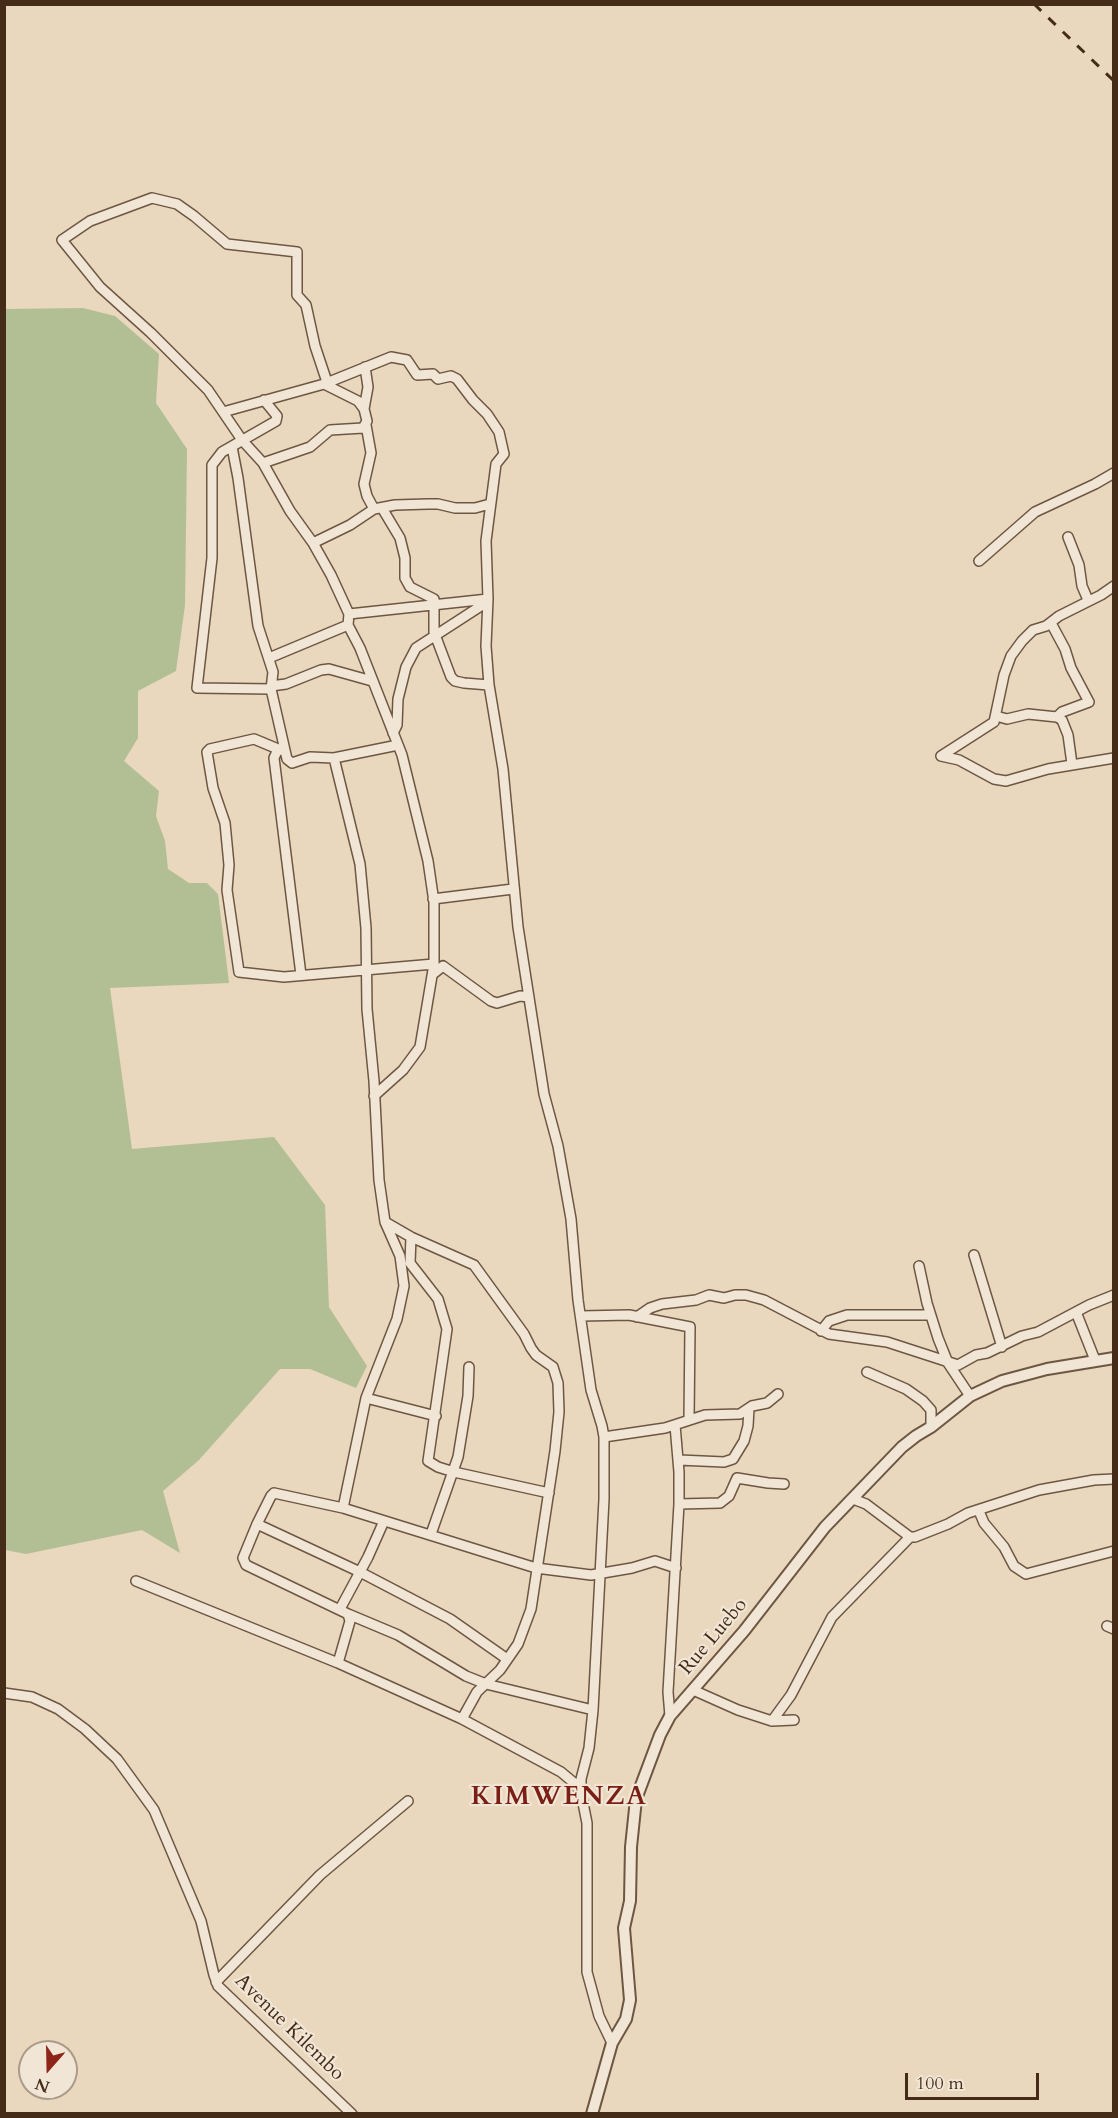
<!DOCTYPE html>
<html>
<head>
<meta charset="utf-8">
<style>
  body { margin:0 }
  #map { position:relative; width:1118px; height:2118px; overflow:hidden; background:#e9d7be; font-family:Cardo,serif }
  canvas { display:block }
  .frame { position:absolute; inset:0; border:6px solid #452c18; pointer-events:none }
  .north { position:absolute; left:18px; top:2040px; width:60px; height:60px; box-sizing:border-box; background:#f1e5d5; border:2px solid #ac9b89; border-radius:50%; rotate:200deg; font-size:16px; font-weight:700; line-height:24px; text-align:center; color:#452c18 }
  .north::after { content:''; display:block; margin:auto; width:21px; height:27px; background:#8f2418; clip-path:polygon(50% 0,100% 100%,50% 72%,0 100%) }
  .scale { position:absolute; left:905px; top:2073px; width:134px; height:27px; box-sizing:border-box; border:3px solid #452c18; border-top:0; padding-left:8px; font-size:18px; line-height:21px; white-space:nowrap; color:#452c18; -webkit-text-stroke:4px #f1e5d5; paint-order:stroke }
</style>
</head>
<body>
<div id="map">
<canvas width="1118" height="2118"></canvas>
<div class="frame"></div>
<div class="north">N</div>
<div class="scale">100 m</div>
</div>
<script>
const g = document.querySelector('canvas').getContext('2d');
g.lineJoin = 'round';
function paint(path, color) {
  g.fillStyle = color;
  g.fill(path, 'evenodd');
}
function poly(rows) {
  const path = new Path2D();
  for (const r of rows) {
    path.moveTo(r[0], r[1]);
    for (let i = 2; i < r.length; i += 2) path.lineTo(r[i], r[i + 1]);
  }
  return path;
}
function strokePath(path, color, width, dash) {
  g.strokeStyle = color;
  g.lineWidth = width;
  g.lineCap = dash ? 'butt' : 'round';
  g.setLineDash(dash || []);
  g.stroke(path);
}
function drawText(font, color, halo, rows, align = 'center') {
  g.font = font + ' Cardo,serif';
  g.lineWidth = 4.5;
  g.setLineDash([]);
  g.textBaseline = 'middle';
  g.strokeStyle = halo;
  g.fillStyle = color;
  for (const [text, x, y, turn = 0] of rows) {
    g.save();
    g.translate(x, y);
    g.rotate((+turn || 0) * Math.PI / 180);
    g.textAlign = isNaN(turn) ? turn : align;
    if (halo) g.strokeText(text, 0, 0);
    g.fillText(text, 0, 0);
    g.restore();
  }
}
const green = poly([
  [83,308,115,316,159,354,156,403,187,449,185,605,176,671,138,691,138,738,124,761,159,791,156,816,165,841,168,869,189,883,207,883,218,894,229,983,110,988,132,1149,274,1137,325,1205,329,1307,367,1366,356,1388,310,1369,280,1369,199,1460,163,1491,180,1553,142,1530,26,1554,5,1550,5,309]
]);
const minor = poly([
  [327,382,315,346,306,305,297,295,297,252,227,244,194,216,177,204,152,198,90,221,62,240,100,287,151,333,208,390,242,440,263,463,290,511,313,543,331,575,349,614,348,625,360,648,402,755,428,861,434,902,434,964,420,1047,403,1070,374,1096],
  [324,384,358,401,364,409],
  [264,400,277,416,276,421,222,452,212,465,212,558,197,688,271,689],
  [223,412,324,384,391,357,407,360,417,375,433,374,438,379,451,376,457,379,473,400,487,414,499,432,504,454,496,464,486,541,488,599,486,646,489,685,503,769,518,927,544,1094,558,1146,571,1219,578,1300,591,1390,602,1426,604,1437,604,1499,593,1710,589,1748,581,1779,581,1793,587,1823,587,1972,599,2016,612,2043],
  [366,425,371,453,364,484,367,496,374,509],
  [232,447,238,478,258,626,273,672,271,689,287,759,292,763,310,757,334,758,398,745],
  [263,463,310,447,330,430,363,428,367,421,364,409,368,387,365,367],
  [382,508,400,538,405,558,405,578,410,587,434,599,434,632,451,677,455,681,464,683,489,685],
  [1068,537,1079,565,1082,586,1088,600],
  [313,543,350,525,374,509,395,505,428,504,438,504,455,508,475,508,490,504],
  [979,561,1035,512,1095,484,1114,473],
  [349,614,488,599],
  [269,658,348,625],
  [271,686,286,684,321,670,329,669,372,681],
  [996,716,1007,719,1028,714,1057,717,1062,712,1089,702,1071,668,1065,649,1051,623],
  [1057,717,1062,720,1068,735,1072,764],
  [393,733,397,725,398,699,406,667,416,648,487,602],
  [278,749,254,739,210,749,207,752,213,788,225,823,229,865,227,890,239,972,284,977,434,964],
  [284,751,278,749,274,758,301,975],
  [941,756,994,722,1004,675,1011,656,1022,641,1033,630,1046,626,1059,616,1101,595,1114,586],
  [941,756,959,760,994,779,1006,781,1048,769,1114,758],
  [334,758,360,864,366,928,367,1009,374,1081,379,1180,385,1222,400,1256,404,1286,397,1319,366,1398,343,1508],
  [433,899,513,889],
  [433,974,443,966,491,1001,497,1003,520,996,529,997],
  [385,1222,411,1237,474,1265,524,1334,531,1348,536,1355,553,1367,558,1383,559,1412,555,1451,531,1609,518,1644,500,1670,477,1692,462,1719],
  [411,1237,410,1263,438,1299,447,1329,428,1461,438,1467,454,1472,549,1493],
  [974,1255,1002,1347],
  [919,1266,927,1303,938,1338,948,1363,970,1396],
  [1076,1312,1095,1360],
  [581,1316,629,1315,690,1327,689,1419],
  [637,1317,650,1308,662,1304,696,1300,709,1295,724,1298,735,1295,746,1295,764,1300,829,1334,887,1342,958,1365,976,1355,987,1353,1022,1336,1038,1332,1089,1305,1114,1295],
  [821,1331,829,1321,847,1315,930,1315],
  [867,1372,906,1389,923,1401,931,1410,931,1427],
  [366,1398,436,1416],
  [604,1437,665,1428,705,1415,740,1414,752,1406,767,1403,778,1394],
  [679,1460,724,1462,733,1459,744,1441,748,1426,749,1408],
  [853,1499,866,1504,910,1537,915,1537,948,1524,968,1513,1039,1490,1094,1480,1114,1479],
  [679,1504,720,1503,729,1496,737,1478,768,1483,784,1484],
  [979,1511,984,1523,1004,1547,1014,1566,1026,1574,1114,1551],
  [257,1524,360,1572,450,1619,507,1659],
  [431,1534,458,1457,468,1396,469,1367],
  [136,1581,338,1663,462,1719,561,1772,573,1782,581,1793],
  [340,1609,368,1557,384,1521],
  [1107,1626,1114,1629],
  [338,1663,350,1621,348,1614],
  [693,1690,738,1710,772,1721,794,1720],
  [4,1693,32,1697,58,1709,85,1729,117,1759,154,1810,201,1921,214,1975,218,1986,352,2114],
  [593,1710,486,1684,466,1676,398,1635,348,1614,246,1565,243,1558,257,1524,271,1496,274,1493,343,1508,536,1568,591,1575,632,1568,655,1561,676,1568],
  [670,1716,668,1692,679,1504,679,1472,675,1425],
  [772,1721,791,1695,832,1617,910,1537],
  [216,1982,320,1875,408,1801]
]);
const tertiary = poly([
  [592,2114,612,2043,626,2019,630,2000,624,1928,630,1901,631,1847,636,1799,660,1735,670,1716,744,1631,825,1527,902,1447,916,1436,931,1427,970,1396,1002,1381,1047,1369,1114,1358]
]);
const rail = poly([
  [1034,4,1114,81]
]);
const streetNames = [
  ["Rue Luebo",714,1637,-50],
  ["Avenue Kilembo",289,2028,44]
];
const districtNames = [
  ["KIMWENZA",559,1798]
];
paint(green, '#b2bf95');
strokePath(minor, '#6e5742', 12);
strokePath(tertiary, '#6e5742', 14);
strokePath(minor, '#f1e5d5', 9);
strokePath(tertiary, '#f1e5d5', 10);
strokePath(rail, '#452c18', 3, [10, 10]);
drawText('20px', '#452c18', '#f1e5d5', streetNames);
g.letterSpacing = '1.5px';
drawText('bold 26px', '#7a1f14', '#f1e5d5', districtNames);
g.letterSpacing = '0px';
</script>
</body>
</html>
